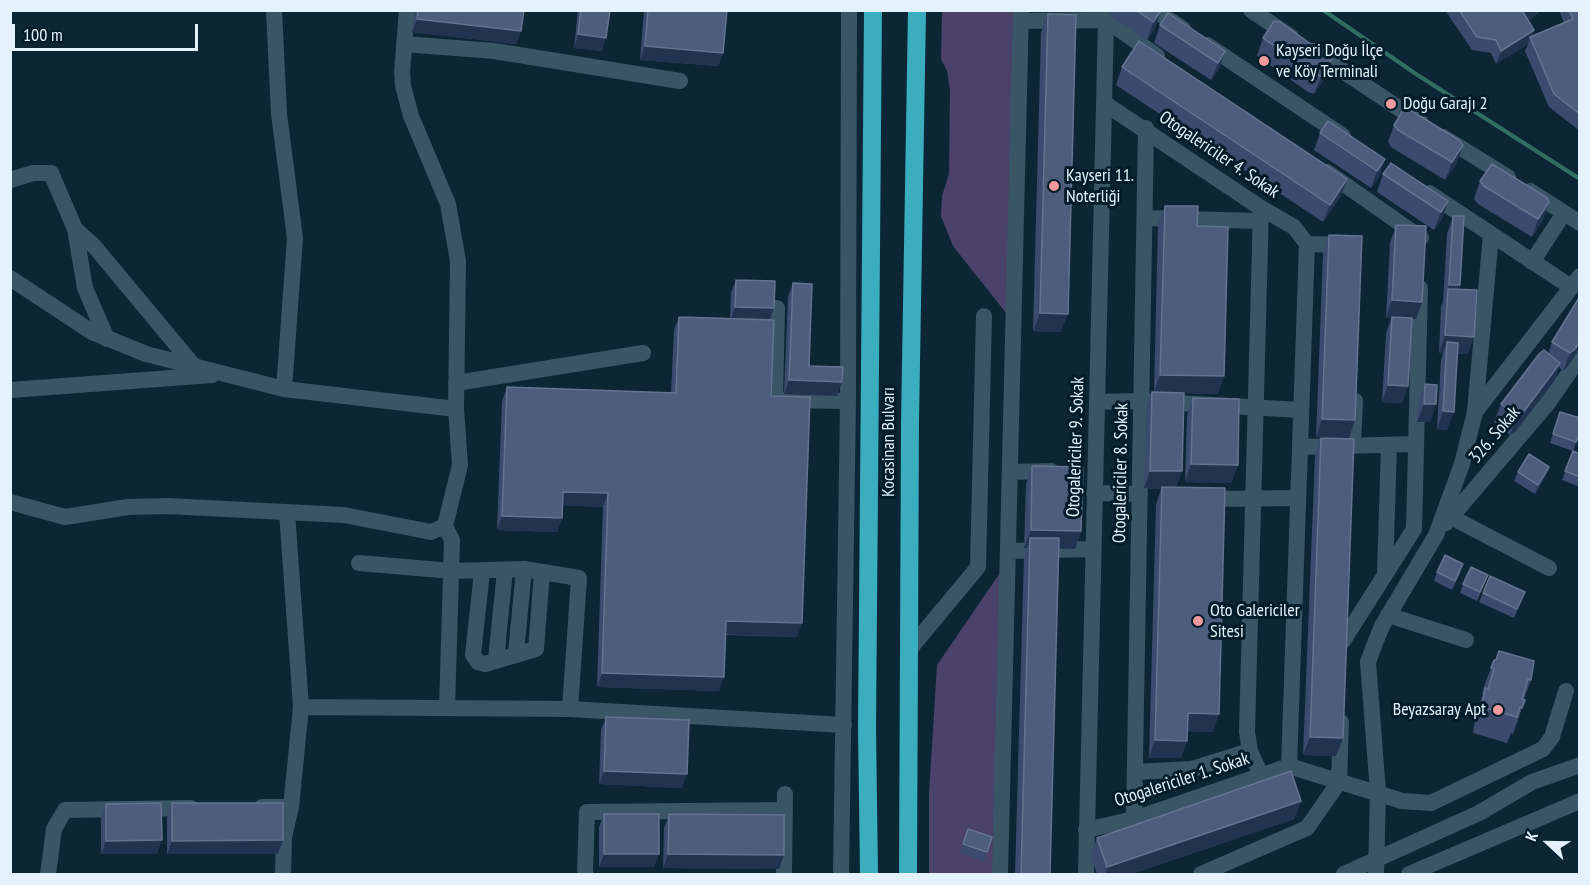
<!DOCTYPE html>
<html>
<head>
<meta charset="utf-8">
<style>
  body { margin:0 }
  #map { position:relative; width:1590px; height:885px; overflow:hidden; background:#0c2635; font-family:"PT Sans Narrow",sans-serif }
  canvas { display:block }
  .frame { position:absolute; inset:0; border:12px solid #e3f2fc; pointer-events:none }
  .north { position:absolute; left:1518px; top:813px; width:60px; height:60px; -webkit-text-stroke:4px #031c2b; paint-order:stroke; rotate:292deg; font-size:16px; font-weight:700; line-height:24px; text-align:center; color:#e3f2fc }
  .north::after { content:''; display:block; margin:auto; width:21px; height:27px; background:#e3f2fc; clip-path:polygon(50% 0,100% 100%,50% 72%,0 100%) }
  .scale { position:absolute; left:12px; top:24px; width:186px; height:27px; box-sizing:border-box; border:3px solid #e3f2fc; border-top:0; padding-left:8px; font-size:18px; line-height:21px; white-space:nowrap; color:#e3f2fc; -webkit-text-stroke:4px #031c2b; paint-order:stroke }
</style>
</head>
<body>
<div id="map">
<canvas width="1590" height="885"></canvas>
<div class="frame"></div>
<div class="north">K</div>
<div class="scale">100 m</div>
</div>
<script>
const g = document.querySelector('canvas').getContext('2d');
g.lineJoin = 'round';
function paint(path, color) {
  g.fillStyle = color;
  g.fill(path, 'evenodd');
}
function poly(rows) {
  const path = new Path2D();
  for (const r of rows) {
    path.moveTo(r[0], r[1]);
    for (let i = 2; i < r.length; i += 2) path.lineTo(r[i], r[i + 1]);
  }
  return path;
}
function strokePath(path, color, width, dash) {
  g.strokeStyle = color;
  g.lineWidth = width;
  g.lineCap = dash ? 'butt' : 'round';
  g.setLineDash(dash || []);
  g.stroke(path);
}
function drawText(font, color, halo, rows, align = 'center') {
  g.font = font + ' "PT Sans Narrow",sans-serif';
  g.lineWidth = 6;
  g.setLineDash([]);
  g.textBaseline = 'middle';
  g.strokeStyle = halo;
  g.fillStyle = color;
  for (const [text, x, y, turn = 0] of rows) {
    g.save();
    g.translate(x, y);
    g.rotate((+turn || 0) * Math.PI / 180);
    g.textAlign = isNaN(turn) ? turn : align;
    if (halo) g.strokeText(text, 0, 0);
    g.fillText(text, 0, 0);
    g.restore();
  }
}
const green = poly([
  [942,11,1018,11,1014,323,953,246,941,216,942,196,949,174,950,90,947,71,941,59],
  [1000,573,999,874,929,874,929,793,937,665]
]);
const stream = poly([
  [1323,10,1416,74,1580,179]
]);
const minor = poly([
  [274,10,279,114,295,238,284,389],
  [1154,10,1183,29],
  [1251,10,1291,37],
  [1106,20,1157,56],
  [1021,21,1106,20],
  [404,44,494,51,680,81],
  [1207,45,1343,136],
  [1313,51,1421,123],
  [1104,103,1261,208,1294,227,1307,244,1289,766],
  [1443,137,1508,177],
  [1327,172,1421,238],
  [10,180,33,173,51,173,75,229,85,288,107,339],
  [1530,191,1580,223],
  [1429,193,1571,287],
  [1261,208,1247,732,1250,751,1261,775],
  [1145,218,1260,221],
  [75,229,94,246,194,366],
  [1307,244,1349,245],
  [1532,262,1564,213],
  [10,278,92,332,146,354,284,389,456,409],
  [777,308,775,400,848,401],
  [456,383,643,353],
  [10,390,212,375],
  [1097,402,1141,401,1301,410],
  [1475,411,1491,235],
  [1353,445,1355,401],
  [1301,447,1416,444],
  [1010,472,1051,471],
  [1094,493,1140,494],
  [1204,499,1298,498],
  [10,502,65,517,128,507,167,506,344,515,431,532,445,526,460,465,456,409,458,261,448,204,411,116,403,86,402,72,407,10],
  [287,512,301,707,570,709,844,725],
  [1451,517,1549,568],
  [1446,523,1548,403,1580,357],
  [445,526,452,540,447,708],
  [1008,551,1093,549],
  [359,563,452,571,524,569,579,578,570,709],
  [482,572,473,655,478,662,485,664,536,649,542,572],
  [1385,573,1389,445],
  [1388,615,1466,640],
  [1343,641,1414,529,1420,288],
  [909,650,978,567,984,316],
  [516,653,524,569],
  [496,660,505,570],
  [1289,766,1402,801,1431,803,1543,749,1552,737,1566,691],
  [1135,772,1192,769,1250,751],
  [262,807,291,807],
  [1134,819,1146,128],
  [1086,830,1134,819,1289,766],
  [48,874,54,829,65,810,191,808],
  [283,874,284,837,291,807,301,707],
  [585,874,587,812,785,810],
  [784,874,785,794],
  [841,874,848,401,849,10],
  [1000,874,1021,10],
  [1086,874,1106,20],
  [1201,874,1307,828,1339,782,1341,722],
  [1344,874,1479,813,1532,782,1580,765],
  [1376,874,1378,792,1368,662,1375,643,1382,626,1436,535,1462,464,1475,412,1580,276],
  [1409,874,1580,801]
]);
const highway = poly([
  [869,874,867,728,873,10],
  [908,874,910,422,917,10]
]);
const wall = poly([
  [415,10,524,10,521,31,516,44,412,32],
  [578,10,610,10,602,51,574,48],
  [644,10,727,10,723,53,718,66,640,60],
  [1103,10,1161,10,1155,28,1147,40],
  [1445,10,1542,10,1528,20,1534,30,1531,37,1564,23,1559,10,1580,10,1580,131,1549,107,1525,51,1528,44,1496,64,1491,53,1472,50],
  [1048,14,1061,332,1033,331,1041,32],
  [1160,25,1225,51,1219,69,1211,80,1154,43],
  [1263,38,1332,59,1326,76,1314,94,1308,92,1257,56],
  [1122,67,1341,196,1323,222,1116,85],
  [1394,125,1457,163,1445,180,1391,147,1388,142],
  [1320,133,1385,159,1379,177,1371,188,1314,150],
  [1383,174,1448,201,1442,219,1434,230,1377,192],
  [1480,181,1543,220,1532,237,1478,204,1474,199],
  [1165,206,1197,226,1218,394,1184,393,1182,471,1176,487,1213,732,1187,731,1187,741,1181,758,1149,758,1156,504,1161,489,1144,488,1146,410,1152,392,1154,392,1158,223],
  [1453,216,1460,285,1459,289,1468,354,1457,354,1447,430,1437,429,1441,360,1443,353,1439,353,1441,306,1443,302,1447,234],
  [1396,225,1422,302,1416,319,1412,319,1408,386,1402,403,1382,402,1386,334,1391,318,1386,318,1390,243],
  [1329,235,1355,420,1349,438,1316,437,1323,253],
  [736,280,770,320,771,396,797,637,725,635,719,691,597,687,603,507,563,505,562,518,557,532,497,530,502,401,507,387,671,393,674,330,679,317,730,318,731,293],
  [793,283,809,366,837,396,784,394,788,297],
  [1580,296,1568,366,1563,371,1559,367,1554,381,1516,431,1510,435,1494,422,1501,404,1548,354,1552,342],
  [1425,384,1436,404,1430,422,1417,422,1418,402],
  [1193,398,1238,465,1231,483,1185,482,1187,416],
  [1560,412,1580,433,1573,451,1550,443],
  [1321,438,1343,738,1336,756,1303,755,1315,456],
  [1573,451,1580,454,1580,487,1562,480],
  [1032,466,1081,531,1075,549,1058,548,1050,874,1015,874,1024,556,1027,548,1024,548,1026,484],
  [1518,472,1546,476,1535,494,1514,481],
  [1437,572,1460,573,1452,590,1434,581],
  [1488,575,1477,601,1460,593,1463,584],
  [1525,592,1514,618,1479,602,1483,593],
  [1499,651,1531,680,1524,699,1522,708,1513,734,1511,733,1507,743,1473,733,1476,714,1483,694,1482,694,1484,686,1494,660,1496,660],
  [606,717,682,788,599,784,601,730],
  [1301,801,1294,819,1131,874,1097,874,1091,856,1097,838],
  [172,803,278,854,167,854,167,817],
  [106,804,157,854,101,854,101,817],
  [604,814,654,867,599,867,599,827],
  [669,814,784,855,779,869,663,868,664,828],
  [968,829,992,837,984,861,960,853]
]);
const shadedWall = poly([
  [1526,10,1542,10,1518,26,1523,12],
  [1161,11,1155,28,1147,40,1153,22],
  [417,19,521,31,516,44,412,32],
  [1534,30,1528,44,1496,64,1501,51],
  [578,34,606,38,602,51,574,48],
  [645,46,723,53,718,66,640,60],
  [1225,51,1219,69,1211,80,1218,63],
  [1332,59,1326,76,1314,94,1321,76],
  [1463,145,1457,163,1445,180,1452,162],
  [1385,159,1379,177,1371,188,1377,171],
  [1347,179,1341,196,1323,222,1330,205],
  [1448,201,1442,219,1434,230,1441,212],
  [1549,202,1543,220,1532,237,1538,219],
  [1449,285,1460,285,1454,303,1448,289],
  [1392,300,1422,302,1416,319,1386,318],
  [735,307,774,308,769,322,730,321],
  [1040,313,1068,314,1061,332,1033,331],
  [1445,335,1474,337,1468,354,1447,353,1447,342,1443,353,1439,353],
  [1580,341,1580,348,1568,366,1563,371,1570,353],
  [1560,363,1554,381,1516,431,1510,435,1517,417],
  [1160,375,1224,376,1218,394,1154,392],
  [789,380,842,382,837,396,784,394],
  [1388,385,1408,386,1402,403,1382,402],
  [1424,404,1436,404,1430,422,1417,422],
  [1443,411,1454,412,1447,430,1437,429],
  [1322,419,1355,420,1349,438,1316,437],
  [1191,464,1238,465,1231,483,1185,482],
  [1549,467,1546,476,1535,494,1538,485],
  [1150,471,1182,471,1175,489,1162,487,1161,489,1144,488],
  [563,492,608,493,603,507,558,505],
  [502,516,562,518,557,532,497,530],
  [1031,530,1081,531,1075,549,1030,548,1030,538,1027,548,1024,548],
  [726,621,802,623,797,637,721,634],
  [602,673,724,677,719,691,597,687],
  [1188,713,1219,714,1213,732,1181,731],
  [1310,737,1343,738,1336,756,1303,755],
  [1155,740,1187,741,1181,758,1149,758],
  [604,771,687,774,682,788,599,784],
  [1301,801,1294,819,1131,874,1105,874,1107,867],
  [162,840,157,854,101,854,106,841],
  [283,840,278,854,167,854,172,841],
  [604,854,659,854,654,867,599,867],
  [668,854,784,855,779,869,663,868]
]);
const building = poly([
  [418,10,524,10,521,31,417,19,418,10],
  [581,10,610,10,606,38,578,34,581,10],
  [648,10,727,10,723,53,645,46,648,10],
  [1136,10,1161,10,1161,11,1153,22,1136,10],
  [1459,10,1526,10,1523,12,1534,30,1501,51,1496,40,1477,37,1459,10],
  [1569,10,1580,10,1580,114,1554,94,1530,37,1573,19,1569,10],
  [1168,13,1225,51,1218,63,1160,25,1168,13],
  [1048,14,1076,15,1068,314,1040,313,1048,14],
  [1274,21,1280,22,1332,59,1321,76,1315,74,1263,38,1274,21],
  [1139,41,1347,179,1330,205,1122,67,1139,41],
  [1405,107,1459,140,1463,145,1452,162,1398,130,1394,125,1405,107],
  [1328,121,1385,159,1377,171,1320,133,1328,121],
  [1391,163,1448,201,1441,212,1383,174,1391,163],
  [1492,164,1546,197,1549,202,1538,219,1484,186,1480,181,1492,164],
  [1165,206,1198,206,1197,226,1228,227,1224,376,1160,375,1165,206],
  [1453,216,1464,216,1460,285,1449,285,1453,216],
  [1396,225,1426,226,1422,302,1392,300,1396,225],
  [1329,235,1362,236,1355,420,1322,419,1329,235],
  [736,280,775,281,774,308,735,307,736,280],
  [793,283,812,284,809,366,843,367,842,382,789,380,793,283],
  [1448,289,1477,290,1474,337,1445,335,1448,289],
  [1580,296,1580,341,1575,349,1570,353,1552,342,1580,296],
  [679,317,774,320,771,396,810,397,802,623,726,621,724,677,602,673,608,493,563,492,562,518,502,516,507,387,676,393,679,317],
  [1392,317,1412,318,1408,386,1388,385,1392,317],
  [1447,342,1458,343,1454,412,1443,411,1447,342],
  [1544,350,1560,363,1522,414,1517,417,1501,404,1539,354,1544,350],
  [1425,384,1437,385,1436,404,1424,404,1425,384],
  [1152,392,1184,393,1182,471,1150,471,1152,392],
  [1193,398,1239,399,1238,465,1191,464,1193,398],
  [1560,412,1580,418,1580,433,1576,442,1553,434,1560,412],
  [1321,438,1354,439,1343,738,1310,737,1321,438],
  [1573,451,1580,454,1580,477,1565,471,1573,451],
  [1529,454,1549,467,1538,485,1518,472,1529,454],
  [1032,466,1083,467,1081,531,1031,530,1032,466],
  [1162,487,1225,488,1219,714,1188,713,1187,741,1155,740,1162,487],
  [1030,538,1059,538,1050,874,1021,874,1030,538],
  [1445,555,1463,564,1455,581,1437,572,1445,555],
  [1471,567,1488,575,1480,592,1463,584,1471,567],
  [1490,576,1525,592,1517,609,1483,593,1490,576],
  [1499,651,1534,661,1531,680,1528,679,1522,699,1525,700,1522,708,1520,707,1517,717,1482,707,1485,688,1488,689,1494,669,1491,668,1494,660,1496,660,1499,651],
  [606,717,689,720,687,774,604,771,606,717],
  [1291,771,1301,801,1107,867,1097,838,1291,771],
  [161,803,162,840,106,841,106,804,161,803],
  [172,803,283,803,283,840,172,841,172,803],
  [604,814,659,814,659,854,604,854,604,814],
  [669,814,784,815,784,855,668,854,669,814],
  [968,829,992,837,987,852,963,844,968,829]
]);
const markers = [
  [1264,61,6,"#f59b9d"],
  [1391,104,6,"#f59b9d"],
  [1054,186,6,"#f59b9d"],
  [1198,621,6,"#f59b9d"],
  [1498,710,6,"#f59b9d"]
];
const poiNames = [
  ["Kayseri Doğu İlçe",1276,51],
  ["ve Köy Terminali",1276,72],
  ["Doğu Garajı 2",1403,104],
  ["Kayseri 11.",1066,176],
  ["Noterliği",1066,197],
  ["Oto Galericiler",1210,611],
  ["Sitesi",1210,632],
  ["Beyazsaray Apt",1486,710,"right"]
];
const streetNames = [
  ["Otogalericiler 4. Sokak",1219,155,34],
  ["326. Sokak",1495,435,-50],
  ["Kocasinan Bulvarı",889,442,-90],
  ["Otogalericiler 9. Sokak",1076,447,-88],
  ["Otogalericiler 8. Sokak",1121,473,-89],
  ["Otogalericiler 1. Sokak",1182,780,-18]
];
paint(green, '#4b4269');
strokePath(stream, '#306e64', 4);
strokePath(minor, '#3a5566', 16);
strokePath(highway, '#3aadbe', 18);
paint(wall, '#3b4b6d');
paint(shadedWall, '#203450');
paint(building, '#4d5d7c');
strokePath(building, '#647490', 1.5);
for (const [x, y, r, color] of markers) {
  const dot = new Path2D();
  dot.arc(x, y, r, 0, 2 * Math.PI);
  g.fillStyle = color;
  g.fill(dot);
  strokePath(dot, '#031c2b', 2);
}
drawText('18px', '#e3f2fc', '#031c2b', poiNames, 'left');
drawText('18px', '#e3f2fc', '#031c2b', streetNames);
</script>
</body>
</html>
